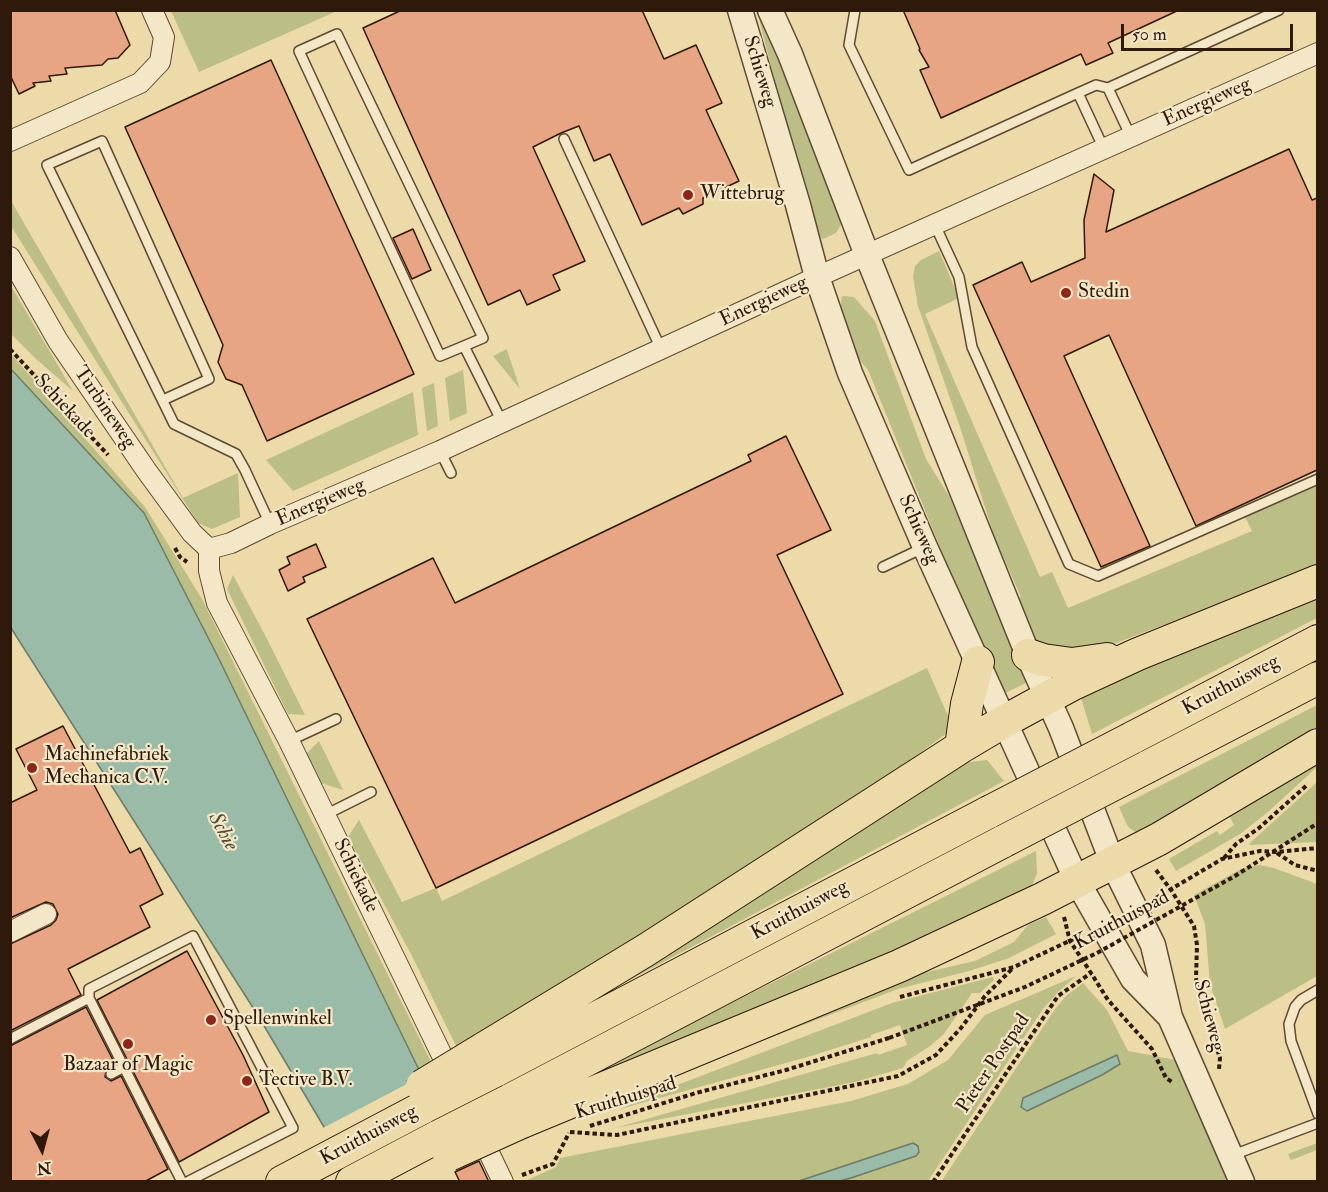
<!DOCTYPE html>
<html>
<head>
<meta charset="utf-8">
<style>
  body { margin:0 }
  #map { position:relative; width:1328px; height:1192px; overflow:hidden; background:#ecdaa9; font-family:"IM FELL Double Pica",serif }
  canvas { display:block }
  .frame { position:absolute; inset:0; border:12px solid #2f190b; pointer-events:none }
  .north { position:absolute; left:12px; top:1120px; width:60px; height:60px; -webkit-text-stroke:4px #f3e7c7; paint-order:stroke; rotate:174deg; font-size:16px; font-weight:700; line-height:24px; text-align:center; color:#2f190b }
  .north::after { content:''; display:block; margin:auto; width:21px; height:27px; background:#2f190b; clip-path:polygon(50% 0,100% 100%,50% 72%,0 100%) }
  .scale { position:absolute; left:1121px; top:24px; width:172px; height:27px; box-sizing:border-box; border:3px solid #2f190b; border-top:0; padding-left:8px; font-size:18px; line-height:21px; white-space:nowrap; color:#2f190b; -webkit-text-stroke:4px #f3e7c7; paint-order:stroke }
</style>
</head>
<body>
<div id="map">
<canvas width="1328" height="1192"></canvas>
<div class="frame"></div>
<div class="north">N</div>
<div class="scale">50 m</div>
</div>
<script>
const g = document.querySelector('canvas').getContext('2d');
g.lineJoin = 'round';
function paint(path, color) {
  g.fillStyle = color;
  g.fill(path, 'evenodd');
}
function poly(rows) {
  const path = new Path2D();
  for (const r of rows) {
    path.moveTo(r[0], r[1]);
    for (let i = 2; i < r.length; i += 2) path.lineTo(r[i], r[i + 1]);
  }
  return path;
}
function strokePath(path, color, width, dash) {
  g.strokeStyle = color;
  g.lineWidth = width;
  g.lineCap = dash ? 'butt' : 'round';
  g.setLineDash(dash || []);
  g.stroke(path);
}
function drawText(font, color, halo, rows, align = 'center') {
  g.font = font + ' "IM FELL Double Pica",serif';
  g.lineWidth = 4.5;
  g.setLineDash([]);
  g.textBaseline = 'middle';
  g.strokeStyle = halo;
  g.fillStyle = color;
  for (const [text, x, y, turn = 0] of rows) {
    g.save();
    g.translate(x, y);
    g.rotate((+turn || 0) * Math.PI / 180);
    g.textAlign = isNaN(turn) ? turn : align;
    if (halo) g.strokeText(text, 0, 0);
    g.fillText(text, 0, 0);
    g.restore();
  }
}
const green = poly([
  [171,11,337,11,199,72],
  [757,11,763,11,843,221,836,233,823,239,817,236,811,223],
  [10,199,183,498,238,473,240,517,212,529,198,523,11,226],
  [939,251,959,298,925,314,1040,577,1052,572,1068,608,1252,531,1245,517,1317,486,1317,567,1079,657,1045,647,1025,633,1016,599,1021,597,994,536,961,430,918,306,913,277,915,266,921,260],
  [11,286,73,391,35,358,11,334],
  [842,296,854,297,875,321,926,459,949,496,1028,682,1003,694,955,584,868,370,847,345,840,313],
  [507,349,507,350,520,389,493,356],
  [10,353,145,507,202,599,431,1062,430,1069,421,1074,144,513,11,368],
  [463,370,467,413,450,421,445,378],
  [434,383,438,426,427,431,422,388],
  [413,392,418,435,293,491,266,460],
  [233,575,266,637,305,715,288,714,227,589],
  [1317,590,1317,618,1092,734,1078,688],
  [927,668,948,716,947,733,890,775,460,1054,411,954,348,837,359,820,402,902,436,888,442,901],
  [1317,705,1317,732,1143,837,1128,827,1119,807],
  [319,741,343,790,321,783,306,754],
  [1317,754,1317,767,1268,812,1240,834,1176,871,1169,859,1217,831,1220,835,1234,825,1228,813],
  [987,760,1004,781,620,985,489,1059,954,764],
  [1317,782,1317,842,1249,845,1250,843],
  [1036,851,1037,873,1031,888,1021,901,531,1103],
  [1259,865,1274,868,1317,884,1317,976,1225,1029,1210,984,1205,924,1194,895,1241,869],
  [1046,917,1056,934,1009,958,969,971,898,989,716,1058,888,981,975,961,1014,942,1028,925],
  [1076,976,1058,992,1043,1009,928,1181,840,1181,916,1156,913,1143,799,1181,523,1182,556,1167,560,1158,851,1101,908,1084,948,1060,985,1015],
  [993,977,994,980,980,993,972,993,944,1034,930,1046,907,1061,903,1068,855,1082,615,1128,877,1053,878,1055,907,1045,900,1025,871,1035,871,1037,811,1056,620,1109,664,1090,892,1003],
  [1083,983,1107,1010,1128,1051,1176,1060,1227,1181,941,1182,1055,1009,1066,996],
  [1317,1143,1317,1150,1291,1160,1288,1154]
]);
const water = poly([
  [11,369,144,513,217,655,421,1074,407,1081,460,1181,356,1181,257,1014,11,628,11,369],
  [1117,1055,1120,1064,1102,1075,1027,1111,1021,1107,1023,1098,1117,1055],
  [913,1143,918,1146,919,1152,916,1156,851,1178,840,1181,799,1181,913,1143]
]);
const pier = poly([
  [424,1075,411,1082,463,1182,352,1182,321,1129]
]);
const building = poly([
  [10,10,115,10,130,45,118,58,108,59,102,65,65,68,67,74,49,76,51,81,33,83,35,86,19,94,10,75,10,10],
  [402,10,642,10,664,59,696,45,722,103,706,110,739,181,703,198,703,204,683,214,679,208,642,225,610,154,594,161,579,126,561,133,533,147,585,261,553,275,560,290,527,305,520,290,488,305,363,28,402,10],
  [903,10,1179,10,1108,43,1113,53,1086,65,1081,54,941,118,920,70,929,67,919,50,920,49,903,10],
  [271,60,414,374,267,441,242,385,226,379,218,362,223,345,125,127,271,60],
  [1289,149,1312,200,1317,198,1317,470,1196,526,1109,335,1064,356,1150,546,1101,567,973,285,1022,262,1031,282,1085,258,1084,220,1094,174,1114,190,1106,232,1289,149],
  [413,229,431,270,412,279,393,238,413,229],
  [786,436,831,530,777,555,843,694,436,888,307,619,433,558,455,603,751,461,748,455,786,436],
  [316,544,326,567,303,577,305,582,288,591,279,570,290,564,287,557,316,544],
  [63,726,130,853,140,848,163,894,140,906,150,927,68,969,81,995,10,1031,10,944,51,925,56,920,58,914,53,904,46,902,10,918,10,803,37,790,16,749,63,726],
  [187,951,243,1055,269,1112,179,1162,97,1000,187,951],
  [86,1007,115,1064,106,1070,105,1077,111,1081,121,1076,168,1169,144,1182,10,1182,10,1046,86,1007],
  [479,1161,489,1182,460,1182,455,1172,479,1161]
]);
const path = poly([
  [10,349,108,455],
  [175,548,180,557,187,562],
  [1277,853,1295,865,1318,871],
  [1224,858,1236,844,1259,828,1306,786],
  [1156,870,1171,890,1194,926,1197,945,1196,978,1199,994,1220,1058,1219,1069],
  [1156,898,1222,859,1260,851,1276,852,1318,848],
  [1064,917,1070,941,1091,973,1108,1000,1152,1049,1166,1078,1172,1082],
  [900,997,1014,967,1082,935],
  [590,1126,696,1093,786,1070,889,1038],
  [570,1132,617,1135,898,1076,936,1055,961,1028,985,996,1013,968],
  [522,1175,553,1164,569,1133],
  [933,1182,1058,996,1091,973]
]);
const service = poly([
  [855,10,849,45,909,170,1078,93,1104,149],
  [1078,93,1096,85,1108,88],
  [1131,137,1108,88,1279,10],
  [564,139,661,349],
  [935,225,959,277,972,347,1069,564,1098,576,1318,479],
  [464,346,483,338,337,34,299,51,440,356,464,346,502,422],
  [163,400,209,379,102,141,47,165,174,424,236,454,245,470,270,524],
  [440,451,451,473],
  [883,567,925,547],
  [289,741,336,719],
  [325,815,371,792],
  [1318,990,1301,1000,1295,1007,1289,1024,1291,1041,1318,1114],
  [89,998,89,989,193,936,293,1128,187,1182],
  [10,1039,89,998,182,1182],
  [111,1074,124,1067],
  [1233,1155,1318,1123]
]);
const minor = poly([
  [10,141,140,83,160,62,164,37,152,10],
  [10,257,58,341,146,470,192,533,209,549],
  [209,549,231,543,270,524,440,451,817,277,1318,53],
  [209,549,209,571,217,603,289,741,453,1078],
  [10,932,46,914],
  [479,1132,503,1182]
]);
const tertiary = poly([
  [740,10,798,205,817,277,850,373,925,547,1077,881,1133,979,1170,1017],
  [770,10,790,54,867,255,1028,655,1061,728,1113,864,1153,945,1170,1017,1242,1182]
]);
const trunk = poly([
  [1028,655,1043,660,1072,664,1107,659],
  [1132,738,1318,641],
  [961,747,967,704,978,662],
  [1147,767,1318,678],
  [483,1049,646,950,961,747,1003,722,1073,684,1138,654,1318,581],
  [495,1071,989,812],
  [510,1100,1004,841],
  [522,1122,899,966,1042,899,1159,839,1318,745],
  [282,1182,424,1107],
  [352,1182,439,1136]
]);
const pathBridge = poly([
  [889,1038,1025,987,1097,953,1235,876,1318,823]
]);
const trunkBridge = poly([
  [989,812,1132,738],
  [1004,841,1147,767],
  [422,1086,483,1049],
  [424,1107,495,1071],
  [439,1136,510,1100],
  [449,1155,522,1122]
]);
const markers = [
  [688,195,6,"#8f2418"],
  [1066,293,6,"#8f2418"],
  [32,768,6,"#8f2418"],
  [211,1020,6,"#8f2418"],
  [128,1044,6,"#8f2418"],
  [247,1081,6,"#8f2418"]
];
const streetNames = [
  ["Schieweg",759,72,73],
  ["Energieweg",1207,103,-24],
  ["Energieweg",764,302,-25],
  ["Schiekade",64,407,47],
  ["Turbineweg",104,408,56],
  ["Energieweg",321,503,-23],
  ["Schieweg",918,530,66],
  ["Kruithuisweg",1231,686,-28],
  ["Schiekade",355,876,64],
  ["Kruithuisweg",800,911,-28],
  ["Kruithuispad",1122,921,-28],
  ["Schieweg",1208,1016,75],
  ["Pieter Postpad",994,1064,-56],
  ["Kruithuispad",626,1099,-17],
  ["Kruithuisweg",369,1136,-28]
];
const poiNames = [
  ["Wittebrug",700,195],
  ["Stedin",1078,293],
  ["Machinefabriek",44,756],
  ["Mechanica C.V.",44,779],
  ["Spellenwinkel",223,1020],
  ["Bazaar of Magic",128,1066,"center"],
  ["Tective B.V.",259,1081]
];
const waterNames = [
  ["Schie",222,832,61]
];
paint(green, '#bbbe85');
paint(water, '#99bba7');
strokePath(water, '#6f7a69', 1.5);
paint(pier, '#ecdaa9');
paint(building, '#e7a584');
strokePath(building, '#2f190b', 1.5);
strokePath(service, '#5e4932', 12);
strokePath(minor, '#5e4932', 22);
strokePath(tertiary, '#5e4932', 27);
strokePath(trunk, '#2f190b', 34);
strokePath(path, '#2f190b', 4, [4.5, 3]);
strokePath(service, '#f3e7c7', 9);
strokePath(minor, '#f3e7c7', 20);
strokePath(tertiary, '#f3e7c7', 24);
strokePath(trunk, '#ecdaa9', 32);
strokePath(trunkBridge, '#2f190b', 34, []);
strokePath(pathBridge, '#2f190b', 4, [4.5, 3]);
strokePath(trunkBridge, '#ecdaa9', 32);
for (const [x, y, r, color] of markers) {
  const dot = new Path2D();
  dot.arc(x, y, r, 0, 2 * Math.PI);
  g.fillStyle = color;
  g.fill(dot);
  strokePath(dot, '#f3e7c7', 2);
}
drawText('20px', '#2f190b', '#f3e7c7', streetNames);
drawText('20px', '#2f190b', '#f3e7c7', poiNames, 'left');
drawText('italic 21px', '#4f4a3a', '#f3e7c7', waterNames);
</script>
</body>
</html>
